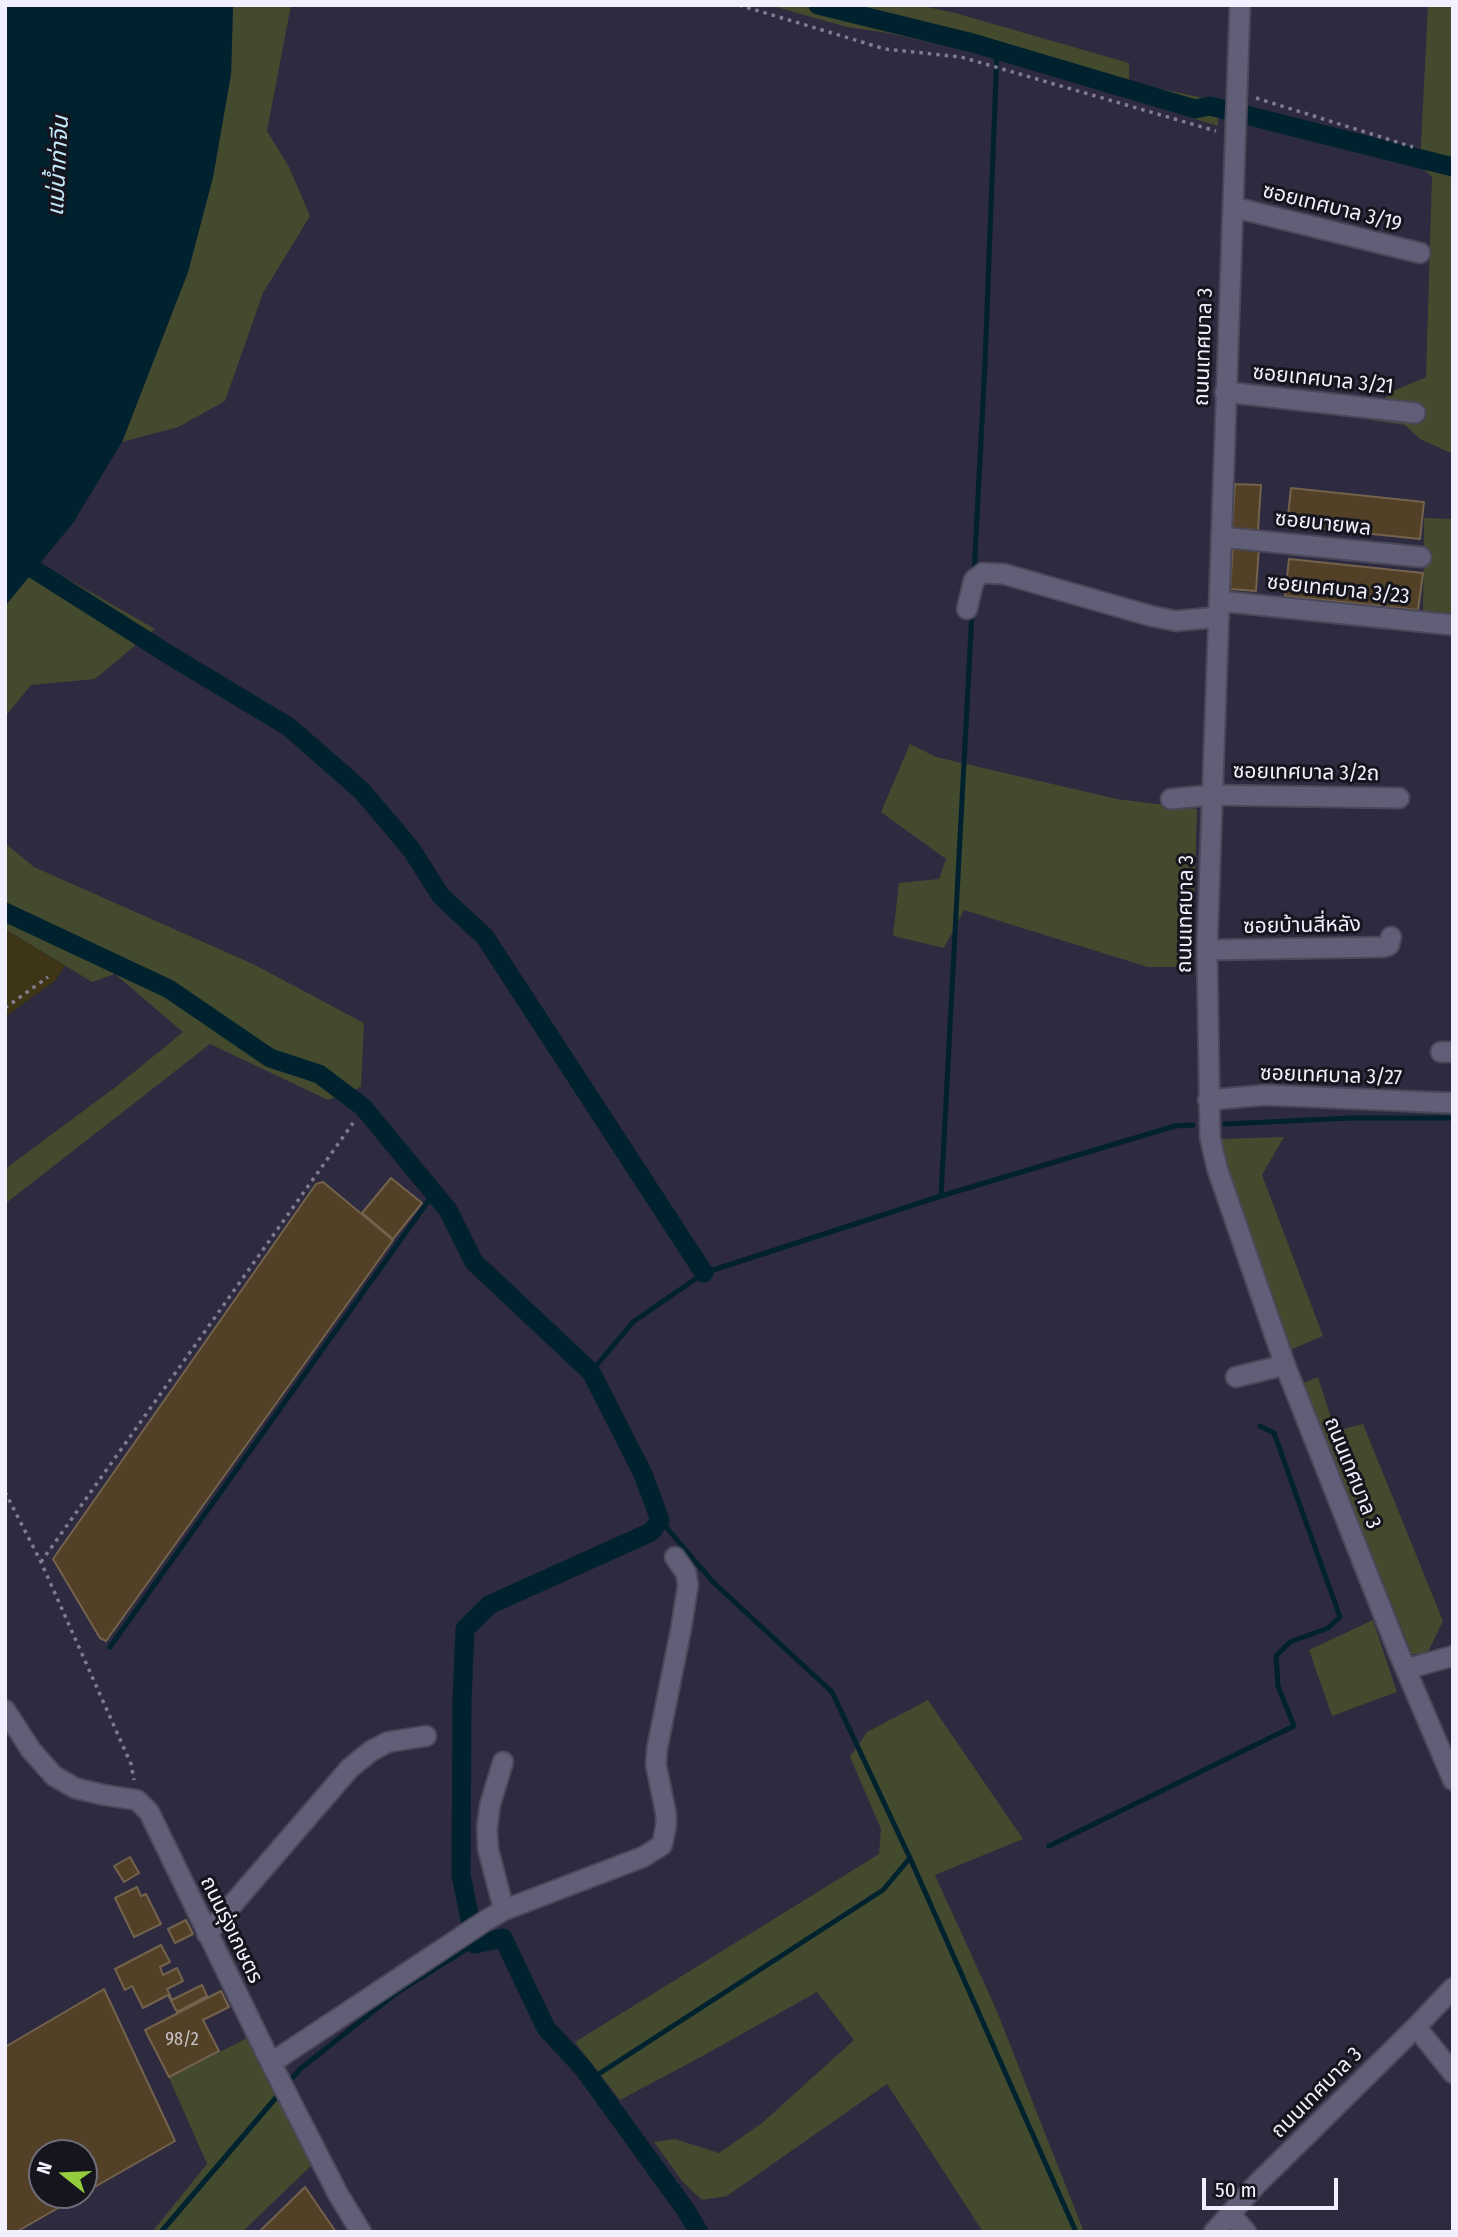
<!DOCTYPE html>
<html>
<head>
<meta charset="utf-8">
<style>
  body { margin:0 }
  #map { position:relative; width:1458px; height:2237px; overflow:hidden; background:#2e2a40; font-family:"Fira Sans Condensed",sans-serif }
  canvas { display:block }
  .frame { position:absolute; inset:0; border:7px solid #f2f0ff; pointer-events:none }
  .north { position:absolute; left:28px; top:2139px; width:70px; height:70px; box-sizing:border-box; background:#16151e; border:2px solid #6e6d78; border-radius:50%; rotate:288deg; font-size:19px; font-weight:700; line-height:28px; text-align:center; color:#f2f0ff }
  .north::after { content:''; display:block; margin:auto; width:24px; height:32px; background:#94cc3d; clip-path:polygon(50% 0,100% 100%,50% 72%,0 100%) }
  .scale { position:absolute; left:1202px; top:2178px; width:136px; height:32px; box-sizing:border-box; border:4px solid #f2f0ff; border-top:0; padding-left:9px; font-size:21px; line-height:24px; white-space:nowrap; color:#f2f0ff; -webkit-text-stroke:5px #16151e; paint-order:stroke }
</style>
</head>
<body>
<div id="map">
<canvas width="1458" height="2237"></canvas>
<div class="frame"></div>
<div class="north">N</div>
<div class="scale">50 m</div>
</div>
<script>
const g = document.querySelector('canvas').getContext('2d');
g.lineJoin = 'round';
function paint(path, color) {
  g.fillStyle = color;
  g.fill(path, 'evenodd');
}
function poly(rows) {
  const path = new Path2D();
  for (const r of rows) {
    path.moveTo(r[0], r[1]);
    for (let i = 2; i < r.length; i += 2) path.lineTo(r[i], r[i + 1]);
  }
  return path;
}
function strokePath(path, color, width, dash) {
  g.strokeStyle = color;
  g.lineWidth = width;
  g.lineCap = dash ? 'butt' : 'round';
  g.setLineDash(dash || []);
  g.stroke(path);
}
function drawText(font, color, halo, rows, align = 'center') {
  g.font = font + ' "Fira Sans Condensed","Noto Sans Thai",sans-serif';
  g.lineWidth = 6;
  g.setLineDash([]);
  g.textBaseline = 'middle';
  g.strokeStyle = halo;
  g.fillStyle = color;
  for (const [text, x, y, turn = 0] of rows) {
    g.save();
    g.translate(x, y);
    g.rotate((+turn || 0) * Math.PI / 180);
    g.textAlign = isNaN(turn) ? turn : align;
    if (halo) g.strokeText(text, 0, 0);
    g.fillText(text, 0, 0);
    g.restore();
  }
}
const green = poly([
  [233,5,291,5,267,131,289,167,310,216,263,293,225,401,178,427,122,442,188,272,213,177,231,74],
  [769,5,918,5,955,13,1129,63,1129,82,1218,101,1218,126,987,55,888,33,847,27],
  [1428,5,1453,5,1453,454,1420,439,1405,425,1370,420,1389,393,1426,377,1432,177,1420,165],
  [1424,518,1453,519,1453,616,1423,614],
  [40,563,155,629,95,679,31,685,5,717,5,606],
  [910,744,936,757,1117,799,1197,809,1192,967,1148,967,964,910,944,948,893,936,899,883,939,879,946,859,881,812],
  [5,843,34,867,253,964,364,1023,361,1087,328,1100,210,1044,5,1204,5,1169,117,1086,183,1032,115,974,92,982,5,929],
  [1284,1137,1262,1175,1323,1336,1290,1350,1238,1204,1220,1139],
  [1318,1377,1335,1431,1363,1424,1443,1621,1427,1654,1412,1654,1303,1383],
  [1373,1620,1397,1692,1332,1716,1309,1650],
  [928,1700,1023,1839,935,1875,996,2009,1084,2232,983,2232,887,2084,727,2196,702,2200,682,2181,654,2142,675,2139,719,2153,762,2123,854,2040,817,1992,697,2059,620,2100,575,2042,879,1854,881,1829,850,1757,867,1732],
  [247,2038,315,2162,242,2232,152,2232,207,2164,169,2078]
]);
const sand = poly([
  [5,929,65,966,56,980,5,1017]
]);
const water = poly([
  [5,5,233,5,231,74,213,177,188,272,122,442,73,523,5,606]
]);
const stream = poly([
  [974,574,985,363,997,50],
  [1225,1124,1352,1118,1453,1118],
  [941,1196,972,612],
  [591,1372,633,1322,704,1273,941,1196,1175,1126,1193,1125],
  [110,1647,434,1193],
  [1049,1846,1294,1726,1278,1686,1276,1656,1290,1642,1328,1628,1340,1617,1274,1433,1260,1426],
  [910,1858,1076,2232],
  [591,2079,883,1890,910,1858,832,1692,713,1582,660,1520],
  [286,2085,300,2069,395,1994,475,1944],
  [161,2232,280,2093]
]);
const canal = poly([
  [818,5,973,43,1195,109,1210,106,1453,167],
  [5,551,171,656,289,727,362,791,411,849,441,896,485,937,704,1273],
  [5,912,169,989,270,1058,319,1074,363,1107,448,1210,474,1262,591,1372,643,1474,660,1520,651,1532,489,1605,465,1629,462,1701,461,1875,475,1944,503,1938,546,2028,583,2068,685,2209,699,2232]
]);
const building = poly([
  [1235,484,1261,485,1258,530,1232,529,1235,484],
  [1291,488,1424,502,1420,539,1287,525,1291,488],
  [1233,544,1259,546,1256,591,1230,589,1233,544],
  [1289,559,1423,573,1418,610,1285,596,1289,559],
  [391,1178,422,1203,393,1239,362,1213,391,1178],
  [323,1182,393,1240,106,1641,100,1638,53,1559,316,1184,323,1182],
  [130,1857,139,1873,124,1882,114,1866,130,1857],
  [137,1887,141,1896,146,1894,161,1924,134,1937,115,1898,137,1887],
  [186,1920,193,1934,175,1943,168,1929,186,1920],
  [161,1945,170,1962,160,1967,163,1975,177,1968,183,1981,167,1989,172,2000,202,1985,207,1996,177,2012,168,1995,143,2008,132,1986,125,1990,115,1969,161,1945],
  [104,1989,175,2141,84,2193,84,2153,42,2153,42,2195,81,2195,16,2232,5,2232,5,2047,104,1989],
  [221,1991,229,2007,203,2020,219,2051,169,2077,145,2030,221,1991],
  [305,2187,336,2232,259,2232,305,2187]
]);
const path = poly([
  [739,5,885,49,961,57,1216,131],
  [1256,98,1413,147],
  [5,1008,48,977],
  [5,1492,41,1562,131,1764,134,1780],
  [41,1562,353,1123]
]);
const minor = poly([
  [1240,5,1207,950,1210,1137,1217,1168,1285,1365,1398,1651,1453,1780],
  [1233,207,1420,253],
  [1225,392,1415,413],
  [1221,537,1421,557],
  [1219,601,1453,625],
  [967,609,974,580,983,573,1004,574,1151,616,1176,621,1219,617],
  [1171,799,1212,795,1399,798],
  [1207,950,1383,947,1389,945,1391,937],
  [1441,1052,1453,1052],
  [1208,1100,1265,1095,1453,1103],
  [1236,1377,1285,1365],
  [1406,1669,1453,1656],
  [5,1710,31,1750,54,1776,75,1788,104,1795,137,1800,149,1812,271,2063,338,2194,361,2232],
  [503,1762,490,1805,487,1828,488,1849,504,1910],
  [207,1934,350,1768,371,1751,388,1742,426,1736],
  [1416,2027,1453,2073],
  [271,2063,485,1921,504,1910,643,1857,662,1845,666,1826,666,1814,656,1765,657,1749,681,1629,688,1585,686,1573,675,1557],
  [1230,2214,1246,2232],
  [1214,2232,1256,2185,1416,2027,1453,1988]
]);
const numberNames = [
  ["98/2",182,2040]
];
const streetNames = [
  ["ซอยเทศบาล 3/19",1332,208,14],
  ["ถนนเทศบาล 3",1204,347,-88],
  ["ซอยเทศบาล 3/21",1323,380,6],
  ["ซอยนายพล",1323,524,6],
  ["ซอยเทศบาล 3/23",1338,590,6],
  ["ซอยเทศบาล 3/2ถ",1306,773,1],
  ["ถนนเทศบาล 3",1186,914,-89],
  ["ซอยบ้านสี่หลัง",1302,926,-1],
  ["ซอยเทศบาล 3/27",1331,1076,2],
  ["ถนนเทศบาล 3",1352,1473,68],
  ["ถนนรุ่งเกษตร",231,1930,64],
  ["ถนนเทศบาล 3",1317,2093,-45]
];
const waterNames = [
  ["แม่น้ำท่าจีน",59,166,-87]
];
paint(green, '#434a2e');
paint(sand, '#3d3515');
paint(water, '#00222f');
strokePath(stream, '#00222f', 5);
strokePath(canal, '#00222f', 19);
paint(building, '#524127');
strokePath(building, '#73634d', 2);
strokePath(minor, '#4b485a', 23);
strokePath(path, '#807c8f', 3.5, [3.5, 5]);
strokePath(minor, '#615e77', 19);
drawText('18px', '#cac4c9', null, numberNames);
drawText('21px', '#f2f0ff', '#16151e', streetNames);
drawText('italic 23px', '#c2e7f9', '#16151e', waterNames);
</script>
</body>
</html>
